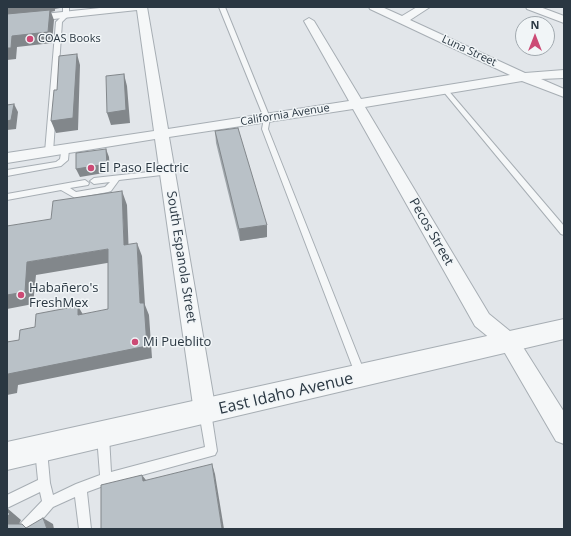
<!DOCTYPE html>
<html>
<head>
<meta charset="utf-8">
<style>
  body { margin:0 }
  #map { position:relative; width:571px; height:536px; overflow:hidden; background:#e2e6ea; font-family:"Open Sans",sans-serif }
  canvas { display:block }
  .frame { position:absolute; inset:0; border:8px solid #2a3742; pointer-events:none }
  .north { position:absolute; left:515px; top:16px; width:40px; height:40px; box-sizing:border-box; background:#f1f5f7; border:1px solid #a1a9af; border-radius:50%; rotate:0deg; font-size:11px; font-weight:700; line-height:16px; text-align:center; color:#2a3742 }
  .north::after { content:''; display:block; margin:auto; width:14px; height:18px; background:#cc4a75; clip-path:polygon(50% 0,100% 100%,50% 72%,0 100%) }
</style>
</head>
<body>
<div id="map">
<canvas width="571" height="536"></canvas>
<div class="frame"></div>
<div class="north">N</div>
</div>
<script>
const g = document.querySelector('canvas').getContext('2d');
g.lineJoin = 'round';
function poly(rows) {
  const path = new Path2D();
  for (const r of rows) {
    path.moveTo(r[0], r[1]);
    for (let i = 2; i < r.length; i += 2) path.lineTo(r[i], r[i + 1]);
  }
  return path;
}
function strokePath(path, color, width, dash) {
  g.strokeStyle = color;
  g.lineWidth = width;
  g.lineCap = dash ? 'butt' : 'round';
  g.setLineDash(dash || []);
  g.stroke(path);
}
function paint(path, color) {
  g.fillStyle = color;
  g.fill(path, 'evenodd');
}
function drawText(font, color, halo, rows, align = 'center') {
  g.font = font + ' "Open Sans",sans-serif';
  g.lineWidth = 3;
  g.setLineDash([]);
  g.textBaseline = 'middle';
  g.strokeStyle = halo;
  g.fillStyle = color;
  for (const [text, x, y, turn = 0] of rows) {
    g.save();
    g.translate(x, y);
    g.rotate((+turn || 0) * Math.PI / 180);
    g.textAlign = isNaN(turn) ? turn : align;
    if (halo) g.strokeText(text, 0, 0);
    g.fillText(text, 0, 0);
    g.restore();
  }
}
const service = poly([
  [63,7,69,7,69,15,62,22,53,152,49,154,45,152,56,22,63,15,63,7],
  [219,7,225,7,270,118,268,129,366,376,365,379,361,381,357,379,356,376,262,129,264,118,219,7],
  [445,88,447,89,564,226,564,235,561,234,443,91,442,90,445,88],
  [62,147,65,147,69,149,68,160,61,166,7,176,7,170,56,162,60,159,62,147],
  [167,170,170,170,170,174,119,180,111,191,108,192,75,198,61,190,7,200,7,194,85,180,89,183,88,185,70,188,76,192,105,187,110,182,94,184,90,181,94,178,167,170],
  [205,407,209,408,211,412,217,451,215,455,106,485,87,492,91,529,79,529,75,497,53,507,34,529,19,529,20,524,42,501,40,492,7,508,7,495,38,480,35,450,37,446,41,444,45,446,47,450,50,483,53,495,76,484,100,475,97,436,99,432,103,430,107,432,109,436,111,472,205,447,199,412,201,408,205,407]
]);
const minor = poly([
  [109,7,147,7,168,129,349,101,304,21,309,18,314,21,361,99,510,75,370,9,369,7,382,7,402,16,417,7,430,7,410,20,525,73,564,70,564,78,541,79,564,89,564,97,522,81,365,107,489,314,516,336,564,412,564,444,556,441,502,348,475,326,353,109,169,137,216,412,213,420,205,423,197,420,194,412,155,139,7,163,7,153,154,131,137,10,7,24,7,18,109,7],
  [526,7,540,7,564,16,564,23,527,9,526,7]
]);
const tertiary = poly([
  [564,319,564,339,7,470,7,442,564,319]
]);
const wall = poly([
  [215,131,267,237,240,241,216,143]
]);
const shadedWall = poly([
  [7,7,60,7,60,8,55,9,55,11,51,12,54,20,52,43,17,47,16,59,7,60],
  [77,54,80,65,78,130,56,133,51,121],
  [124,74,127,86,130,123,111,125,107,113],
  [14,104,18,112,16,129,7,130,7,121],
  [106,149,109,157,110,172,80,177,76,169],
  [122,191,127,205,129,258,124,245],
  [267,225,267,237,240,241,239,229],
  [137,243,142,256,145,305,149,315,152,358,18,385,17,393,7,395,8,374,140,303],
  [108,249,113,262,36,275,33,304,7,309,7,295,27,262],
  [78,306,85,318,78,315],
  [212,464,215,474,224,529,222,529],
  [142,475,149,484,143,481],
  [7,508,21,520,19,524,18,529,7,524],
  [43,518,53,524,54,529,47,529]
]);
const building = poly([
  [50,10,48,32,12,36,11,48,7,48,7,14,50,10],
  [77,54,73,118,51,121,54,90,57,90,59,56,77,54],
  [124,74,126,110,107,113,106,76,124,74],
  [14,104,11,120,7,121,7,105,14,104],
  [238,128,267,225,239,229,215,131,238,128],
  [106,149,107,164,76,169,76,153,106,149],
  [122,191,124,245,137,243,140,303,144,303,147,346,8,374,7,380,7,342,19,340,20,330,35,327,36,314,78,306,78,315,108,309,108,249,27,262,25,292,7,295,7,226,51,219,53,201,122,191],
  [212,464,222,529,101,529,101,485,142,475,143,481,212,464],
  [7,511,10,514,7,517,7,519,7,511],
  [43,518,47,529,7,529,7,524,22,524,26,528,43,518]
]);
const markers = [
  [30,39,4,"#cc4a75"],
  [91,168,4,"#cc4a75"],
  [21,295,4,"#cc4a75"],
  [135,342,4,"#cc4a75"]
];
const farPoinames = [
  ["COAS Books",38,39]
];
const farStreetnames = [
  ["Luna Street",469,51,25],
  ["California Avenue",285,115,-9]
];
const poiNames = [
  ["El Paso Electric",99,168],
  ["Habañero's",29,288],
  ["FreshMex",29,303],
  ["Mi Pueblito",143,342]
];
const streetNames = [
  ["Pecos Street",431,232,60],
  ["South Espanola Street",181,257,81]
];
const nearStreetnames = [
  ["East Idaho Avenue",286,394,-13]
];
strokePath(service, '#a7aeb4', 2);
strokePath(minor, '#a7aeb4', 2);
strokePath(tertiary, '#a7aeb4', 2);
paint(service, '#f5f7f8');
paint(minor, '#f5f7f8');
paint(tertiary, '#f5f7f8');
paint(wall, '#9fa6ab');
paint(shadedWall, '#82878b');
paint(building, '#b9c1c7');
strokePath(building, '#82878b', 1);
for (const [x, y, r, color] of markers) {
  const dot = new Path2D();
  dot.arc(x, y, r, 0, 2 * Math.PI);
  g.fillStyle = color;
  g.fill(dot);
  strokePath(dot, '#f1f5f7', 1.5);
}
drawText('11px', '#2a3742', '#f1f5f7', farPoinames, 'left');
drawText('11px', '#2a3742', '#f1f5f7', farStreetnames);
drawText('13px', '#2a3742', '#f1f5f7', poiNames, 'left');
drawText('13px', '#2a3742', '#f1f5f7', streetNames);
drawText('16px', '#2a3742', '#f1f5f7', nearStreetnames);
</script>
</body>
</html>
